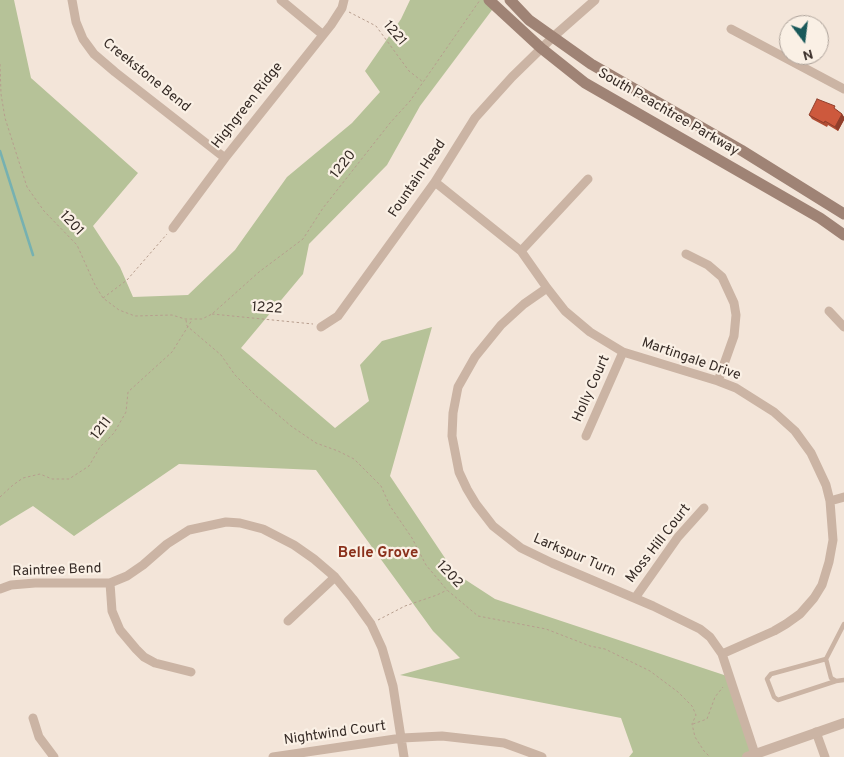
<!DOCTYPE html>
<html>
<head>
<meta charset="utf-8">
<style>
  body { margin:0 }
  #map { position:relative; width:844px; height:757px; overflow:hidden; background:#f3e5d9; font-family:Overpass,sans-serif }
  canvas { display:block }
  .north { position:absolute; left:779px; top:15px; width:50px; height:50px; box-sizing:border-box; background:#faf0e5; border:1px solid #aca199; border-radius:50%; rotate:165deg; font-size:14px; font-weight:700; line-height:20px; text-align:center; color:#362b26 }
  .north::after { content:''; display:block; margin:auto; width:18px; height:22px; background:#19595a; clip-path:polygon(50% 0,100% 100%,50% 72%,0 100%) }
</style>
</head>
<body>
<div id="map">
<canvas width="844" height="757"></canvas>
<div class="north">N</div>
</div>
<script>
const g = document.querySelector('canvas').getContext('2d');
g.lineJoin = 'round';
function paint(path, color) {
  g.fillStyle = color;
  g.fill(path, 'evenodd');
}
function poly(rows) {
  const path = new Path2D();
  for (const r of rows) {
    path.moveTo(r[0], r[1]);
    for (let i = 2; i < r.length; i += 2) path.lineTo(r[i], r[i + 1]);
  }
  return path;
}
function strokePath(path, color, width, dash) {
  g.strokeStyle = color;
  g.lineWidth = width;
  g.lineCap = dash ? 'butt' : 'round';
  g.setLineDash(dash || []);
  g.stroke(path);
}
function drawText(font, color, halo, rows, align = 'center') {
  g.font = font + ' Overpass,sans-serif';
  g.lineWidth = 4.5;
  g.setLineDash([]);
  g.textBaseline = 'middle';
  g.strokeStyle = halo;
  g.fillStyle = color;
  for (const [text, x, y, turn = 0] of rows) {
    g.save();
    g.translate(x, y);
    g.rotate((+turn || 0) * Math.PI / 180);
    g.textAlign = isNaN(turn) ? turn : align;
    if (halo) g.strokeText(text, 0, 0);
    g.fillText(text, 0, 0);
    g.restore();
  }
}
const green = poly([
  [0,0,14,0,31,78,138,173,93,226,120,267,133,297,188,295,235,250,287,177,352,123,380,92,365,71,401,19,410,0,490,0,495,6,420,106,387,165,309,244,303,274,241,348,335,428,369,401,360,365,382,341,432,327,390,476,455,573,495,599,730,677,755,754,748,757,629,757,633,752,621,718,400,675,460,658,433,631,316,470,179,464,74,536,33,506,0,526]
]);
const stream = poly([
  [0,151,33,255]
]);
const path = poly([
  [349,12,376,26,409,71,423,82],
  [0,64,1,94,5,118,27,187,44,211,77,245,95,285,103,298,119,310,135,316,172,315,185,319,202,319,212,314,259,272,303,239,323,208,390,123,410,101,480,0],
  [103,298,127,280,167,234],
  [212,314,313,324],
  [186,320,187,326,221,355,235,375,256,396,291,426,316,443,338,451,354,459,381,486,390,506,412,538,426,565,447,590,478,616,546,629,590,646,605,649,650,671,678,692,692,706,696,715,692,724,695,737,704,751,710,757],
  [0,497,13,485,23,478,40,474,52,479,69,479,89,466,100,447,114,433,126,412,128,392,172,352,192,320],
  [378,620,405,606,437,595,447,590],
  [693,724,707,719,715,697,723,687]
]);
const service = poly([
  [844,624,826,659,831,678,836,681,844,680],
  [826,659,771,674,767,679,774,697,778,700,836,681]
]);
const minor = poly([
  [72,0,76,22,83,39,94,54,115,72,225,158],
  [281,0,322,34],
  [731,29,844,89],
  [435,182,521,251,547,288,565,311,590,332,623,352,718,381,736,388,774,412,795,431,811,453,826,485,830,501,833,540,829,562,822,585,814,598,800,614,786,624,774,631,722,654],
  [173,228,225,158,331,25,342,8,344,0],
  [521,251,588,179],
  [686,254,708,265,722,277,734,303,736,315,734,336,718,381],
  [547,288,524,304,501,325,475,357,458,387,453,413,452,436,459,472,467,489,476,504,493,526,521,548,552,563,653,606,700,629,710,637,722,654,755,754],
  [829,311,844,327],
  [321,327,338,316,435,182,475,118,512,77,553,37,595,0],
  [586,436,623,352],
  [830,501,844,497],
  [110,583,112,611,120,630,136,649,144,657,155,663,191,672],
  [0,589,11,585,35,583,110,583,127,576,143,565,167,544,189,530,226,522,240,523,263,529,294,545,314,559,335,577,353,599,371,624,382,648,393,686,404,757],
  [635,598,678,537,704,508],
  [288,621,335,577],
  [33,718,39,737,54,757],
  [816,732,825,757],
  [273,757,402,738,442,736,504,743,542,757]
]);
const tertiary = poly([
  [747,757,844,723]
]);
const secondary = poly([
  [489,0,541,48,585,83,820,218,844,235],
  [510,0,529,20,591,64,741,150,844,214]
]);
const wall = poly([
  [838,110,838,111,842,114,844,117,844,120,838,131,828,125,827,127,812,119,809,115]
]);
const shadedWall = poly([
  [842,114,844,117,844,120,838,131,835,127]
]);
const building = poly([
  [817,99,835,106,834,108,842,114,835,127,825,121,824,123,809,115,817,99]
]);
const streetNames = [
  ["1221",394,34,50],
  ["Creekstone Bend",146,76,39],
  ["Highgreen Ridge",248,106,-52],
  ["South Peachtree Parkway",668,113,30],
  ["1220",344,165,-51],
  ["Fountain Head",418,179,-56],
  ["1201",71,224,47],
  ["1222",267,309,4],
  ["Martingale Drive",691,360,19],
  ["Holly Court",592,389,-66],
  ["1211",102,429,-52],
  ["Moss Hill Court",659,544,-52],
  ["Larkspur Turn",574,556,23],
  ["Raintree Bend",57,571,-2],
  ["1202",449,575,47],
  ["Nightwind Court",335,734,-8]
];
const neighbourhoodNames = [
  ["Belle Grove",378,554]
];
paint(green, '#b6c298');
strokePath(stream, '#76b1b1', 2.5);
strokePath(path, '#b79e8e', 1, [2.5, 2.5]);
strokePath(service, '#cbb4a4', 4.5);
strokePath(minor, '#cbb4a4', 9);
strokePath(tertiary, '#cbb4a4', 10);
strokePath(secondary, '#9f8375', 11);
paint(wall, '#b04d34');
paint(shadedWall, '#903e2b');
paint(building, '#cd593d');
strokePath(building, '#903e2b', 1);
drawText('14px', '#362b26', '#faf0e5', streetNames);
drawText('bold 15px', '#8a301b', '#faf0e5', neighbourhoodNames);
</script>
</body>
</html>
